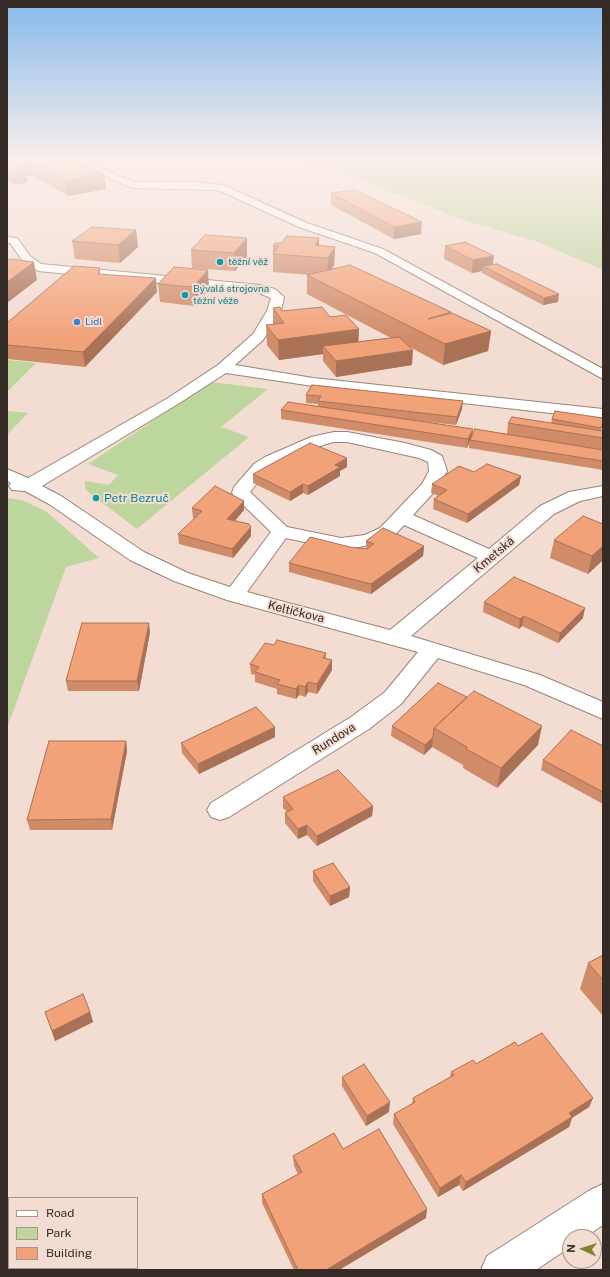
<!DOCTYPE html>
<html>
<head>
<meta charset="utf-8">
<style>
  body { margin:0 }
  #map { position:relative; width:610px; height:1277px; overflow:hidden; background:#f3dcd1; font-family:"Public Sans",sans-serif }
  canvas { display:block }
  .frame { position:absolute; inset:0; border:8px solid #342b27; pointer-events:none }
  .legend { position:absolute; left:8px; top:1197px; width:130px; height:72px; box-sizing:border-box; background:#f3dcd1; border:1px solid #a7958d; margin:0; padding:5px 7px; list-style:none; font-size:12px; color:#342b27 }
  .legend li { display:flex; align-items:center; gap:8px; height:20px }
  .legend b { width:20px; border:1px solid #a7958d }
  .north { position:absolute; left:562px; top:1229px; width:40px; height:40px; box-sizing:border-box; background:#f3dcd1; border:1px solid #a7958d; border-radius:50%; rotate:273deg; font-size:11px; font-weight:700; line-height:16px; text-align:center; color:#342b27 }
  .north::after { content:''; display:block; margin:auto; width:14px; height:18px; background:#82842e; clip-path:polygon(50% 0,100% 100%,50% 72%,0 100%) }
</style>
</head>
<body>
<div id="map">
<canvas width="610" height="1277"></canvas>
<div class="frame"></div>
<ul class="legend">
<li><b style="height:5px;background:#fff"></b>Road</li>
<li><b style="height:11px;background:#bdd69e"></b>Park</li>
<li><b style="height:11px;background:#f2a279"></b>Building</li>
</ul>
<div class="north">N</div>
</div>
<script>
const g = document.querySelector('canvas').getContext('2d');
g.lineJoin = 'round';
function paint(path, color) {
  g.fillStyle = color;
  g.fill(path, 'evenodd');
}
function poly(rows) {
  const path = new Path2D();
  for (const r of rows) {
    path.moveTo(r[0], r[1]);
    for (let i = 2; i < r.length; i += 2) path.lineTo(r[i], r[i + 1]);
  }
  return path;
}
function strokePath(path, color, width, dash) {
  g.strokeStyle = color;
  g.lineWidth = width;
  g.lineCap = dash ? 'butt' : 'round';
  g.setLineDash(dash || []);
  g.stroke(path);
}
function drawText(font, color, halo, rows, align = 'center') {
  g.font = font + ' "Public Sans",sans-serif';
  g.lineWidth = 4;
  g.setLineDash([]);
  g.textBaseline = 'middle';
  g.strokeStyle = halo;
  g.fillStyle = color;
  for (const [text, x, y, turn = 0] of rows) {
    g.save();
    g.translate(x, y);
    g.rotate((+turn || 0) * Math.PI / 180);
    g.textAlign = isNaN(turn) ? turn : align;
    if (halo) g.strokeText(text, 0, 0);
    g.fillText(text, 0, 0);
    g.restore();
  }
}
const green = poly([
  [300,161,603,161,603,270,535,241,463,220,333,169,317,168],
  [7,360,36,363,7,392],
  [211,382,268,389,221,427,249,437,137,529,88,492,85,488,85,481,109,485,118,475,88,464],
  [7,411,28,413,7,435],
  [7,498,22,500,47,512,99,558,66,567,7,728]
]);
const minor = poly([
  [104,169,134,182,194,182,223,185,307,223,383,249,603,369,603,379,375,253,299,227,218,190,132,188,101,174,101,170,104,169],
  [7,237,17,238,30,256,41,264,259,285,275,289,284,297,281,311,263,340,235,365,313,378,603,409,603,419,313,386,226,373,178,404,42,486,61,496,144,552,188,573,230,587,271,532,235,497,232,493,234,487,254,464,265,457,311,437,334,432,347,432,405,443,431,450,442,456,447,471,436,490,413,515,489,549,540,506,569,492,603,486,603,496,580,501,554,514,411,636,540,675,603,702,603,719,524,685,438,658,401,704,369,729,229,817,220,820,211,817,207,810,211,803,351,717,385,692,418,652,227,600,174,581,130,560,49,504,25,491,12,490,9,486,11,483,7,481,7,469,28,478,168,398,218,365,253,334,267,311,271,298,259,293,38,271,22,260,10,243,7,243,7,237],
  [334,442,347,442,419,458,428,462,429,471,422,484,380,528,365,535,341,538,287,527,250,492,266,472,277,465,323,445,334,442],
  [404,525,478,558,390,630,247,592,286,538,341,550,376,544,394,536,404,525],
  [603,1184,603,1225,585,1237,570,1237,570,1247,536,1270,481,1270,487,1256,590,1190,603,1184]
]);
const wall = poly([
  [7,161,114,161,88,164,81,162,106,189,68,196,33,175,27,176,28,182,15,185,7,180],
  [331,193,421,234,394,239,331,205],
  [136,230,138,247,120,263,75,259,72,241],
  [205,235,247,256,235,271,192,268,191,250],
  [273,246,319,246,335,247,334,265,331,270,451,313,491,331,488,351,443,365,410,347,412,365,336,377,323,361,323,354,279,360,267,345,266,325,273,324,273,308,282,311,330,317,359,329,358,342,391,338,307,294,307,275,310,275,273,272],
  [445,246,493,264,558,302,543,305,482,273,482,271,472,273,444,259],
  [174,267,209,289,194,306,160,302,158,284],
  [100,268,100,274,157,292,85,367,7,359,7,323],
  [306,395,462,409,456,425,409,420,472,434,507,434,508,423,551,423,552,419,603,418,603,424,601,430,603,431,603,470,469,448,469,443,467,448,281,419,281,410,318,406,318,404,306,403],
  [347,458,347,467,340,471,340,476,308,495,303,493,290,501,253,483,253,474],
  [474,472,521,476,519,485,467,523,433,509,434,499,439,496,431,493,432,484],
  [192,508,244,510,235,521,251,527,251,536,233,558,179,544,178,534,195,518,193,518],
  [603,524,603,560,588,574,550,558,554,540],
  [366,541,424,546,423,556,371,594,289,572,289,563,350,547,366,549],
  [484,602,583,618,558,643,522,626,519,629,483,612],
  [150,632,139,691,68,691,66,681],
  [274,645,326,653,326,658,332,670,317,694,308,692,305,697,299,695,296,699,277,694,277,689,255,682,255,675,251,674,250,664],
  [438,683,538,745,497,788,463,768,463,765,432,747,424,755,391,736,392,726],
  [275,737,199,774,182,753,181,743],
  [126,741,127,751,112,830,30,830,27,820],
  [603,746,603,804,541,770,543,760],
  [283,797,373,806,372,816,317,846,307,835,298,839,285,823,285,813,287,812,283,808],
  [313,871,350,887,349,897,330,906,313,881],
  [603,955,603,1016,580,989,588,963],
  [45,1012,90,1012,93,1022,55,1041],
  [518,1046,593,1098,589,1107,572,1118,569,1127,463,1191,459,1185,438,1197,393,1124,394,1114,412,1104,413,1098,450,1077,451,1072,476,1064],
  [342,1077,389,1112,366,1126,342,1086],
  [343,1149,426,1218,339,1270,294,1270,262,1203,262,1194,298,1174,294,1166,293,1156]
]);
const shadedWall = poly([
  [28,161,31,161,33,175,27,176,28,182,15,185,13,170,20,162],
  [88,161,114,161,88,164],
  [104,174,106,189,68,196,66,180],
  [422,222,421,234,394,239,394,227],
  [136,230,138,247,120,263,118,245],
  [247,238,247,256,235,271,234,253],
  [319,238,319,256,315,245],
  [335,247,334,265,327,276,328,258],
  [494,256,492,269,483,266,482,271,472,273,473,260],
  [34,262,37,280,7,303,7,282],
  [208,270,209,289,194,306,193,287],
  [156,278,157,292,85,367,83,352],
  [559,294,558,302,543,305,544,298],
  [359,329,358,349,323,346,323,354,279,360,278,340],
  [491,331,488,351,443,365,445,344],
  [413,350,412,365,336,377,336,361],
  [463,401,462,409,456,425,457,417],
  [473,429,472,438,470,440,469,443,467,448,468,439],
  [347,458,347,467,340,471,340,476,308,495,308,486,335,465],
  [521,476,519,485,467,523,468,514],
  [303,484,303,493,290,501,290,492],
  [244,501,244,510,228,528,227,519],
  [251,527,251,536,233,558,232,549],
  [424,546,423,556,371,594,371,584],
  [603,546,603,560,588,574,592,556],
  [585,608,583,618,558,643,560,633],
  [524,616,522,626,519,629,520,619],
  [149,623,150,632,139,691,137,681],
  [332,660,332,670,317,694,317,684],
  [308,682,308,692,305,697,305,687],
  [299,685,299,695,296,699,296,689],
  [542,726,538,745,497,788,501,768],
  [275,727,275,737,199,774,198,764],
  [433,737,432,747,424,755,425,745],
  [126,741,127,751,112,830,111,819],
  [373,806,372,816,317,846,317,836],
  [307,825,307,835,298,839,298,829],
  [350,887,349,897,330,906,330,896],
  [90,1012,93,1022,55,1041,52,1031],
  [593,1098,589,1107,572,1118,569,1127,463,1191,466,1182,569,1113],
  [390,1102,389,1112,366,1126,367,1116],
  [461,1175,459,1185,438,1197,440,1188],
  [427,1209,426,1218,339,1270,326,1270]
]);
const building = poly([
  [7,161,28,161,20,162,24,165,22,165,26,167,13,170,7,167,7,161],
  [31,161,79,161,104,174,66,180,31,161],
  [355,190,422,222,394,227,331,193,355,190],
  [92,227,136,230,118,245,72,241,92,227],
  [205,235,247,238,234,253,191,250,205,235],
  [287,236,319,238,315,245,335,247,328,258,273,254,279,246,273,246,275,243,281,243,287,236],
  [465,242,494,256,473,260,445,246,465,242],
  [10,259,34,262,7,282,7,261,10,259],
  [497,264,559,294,544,298,483,266,497,264],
  [350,265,451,312,428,319,452,313,491,331,445,344,307,275,350,265],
  [74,266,100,268,98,274,156,278,83,352,7,345,7,323,74,266],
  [174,267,208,270,193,287,158,284,174,267],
  [280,307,282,311,322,307,330,317,346,315,359,329,278,340,266,325,284,323,273,308,280,307],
  [399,337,413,350,336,361,323,346,399,337],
  [312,385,463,401,457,417,318,401,321,396,306,395,312,385],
  [288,402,473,429,468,439,281,410,288,402],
  [555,411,603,418,603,422,601,428,552,419,555,411],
  [512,417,603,431,603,438,508,423,512,417],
  [475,429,603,450,603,461,470,440,475,429],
  [310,443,347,458,335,465,340,467,308,486,303,484,290,492,253,474,310,443],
  [487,464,521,476,468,514,434,499,447,490,432,484,459,466,474,472,487,464],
  [215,486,244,501,227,519,249,524,251,527,232,549,178,534,202,511,192,508,215,486],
  [583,516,603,524,603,546,592,556,554,540,583,516],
  [383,528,424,546,371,584,289,563,310,537,350,547,367,549,374,544,366,541,383,528],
  [514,577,585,608,560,633,524,616,520,619,484,602,514,577],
  [82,623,149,623,137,681,66,681,82,623],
  [277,640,326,653,323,658,332,660,317,684,308,682,305,687,299,685,296,689,277,684,280,680,255,672,259,667,250,664,265,643,274,645,277,640],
  [438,683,467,697,434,728,433,737,425,745,392,726,438,683],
  [474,691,542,726,501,768,466,749,467,747,434,728,474,691],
  [256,707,275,727,198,764,181,743,256,707],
  [571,730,603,746,603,792,543,760,571,730],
  [49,741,126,741,111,819,27,820,49,741],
  [338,770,373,806,317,836,307,825,298,829,285,813,293,809,283,797,338,770],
  [333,863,350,887,330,896,313,871,333,863],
  [603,955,603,980,588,963,603,955],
  [83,994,90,1012,52,1031,45,1012,83,994],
  [542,1033,593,1098,569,1113,572,1117,466,1182,461,1175,440,1188,394,1114,415,1102,413,1098,454,1075,451,1072,473,1060,476,1064,515,1042,518,1046,542,1033],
  [364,1064,390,1102,367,1116,342,1077,364,1064],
  [379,1129,427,1209,326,1270,298,1270,262,1194,302,1172,293,1156,334,1133,343,1149,379,1129]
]);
const markers = [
  [220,262,4,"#0f9aa8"],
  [185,295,4,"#0f9aa8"],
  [77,322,4,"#3f7fe0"],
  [96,498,4,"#0f9aa8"]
];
const farCulturenames = [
  ["těžní věž",228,262],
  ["Bývalá strojovna",193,289],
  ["těžní věže",193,301]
];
const farShopnames = [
  ["Lidl",85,322]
];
const cultureNames = [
  ["Petr Bezruč",104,498]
];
const streetNames = [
  ["Kmetská",494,555,-40],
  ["Keltičkova",296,612,14],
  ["Rundova",334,739,-32]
];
paint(green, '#bdd69e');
strokePath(minor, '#988479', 2);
paint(minor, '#fff');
paint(wall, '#d08b68');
paint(shadedWall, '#a97155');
paint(building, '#f2a279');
strokePath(building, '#a97155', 1);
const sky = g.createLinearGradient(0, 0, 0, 340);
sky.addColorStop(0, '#85b9ec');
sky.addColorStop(0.47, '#faefea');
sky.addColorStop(1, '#faefea00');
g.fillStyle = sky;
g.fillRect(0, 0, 610, 340);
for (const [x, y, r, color] of markers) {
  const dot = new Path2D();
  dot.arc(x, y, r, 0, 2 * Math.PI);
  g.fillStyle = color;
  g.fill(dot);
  strokePath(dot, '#f3dcd1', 1.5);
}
drawText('10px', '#0d838f', '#f3dcd1', farCulturenames, 'left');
drawText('10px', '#366cbe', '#f3dcd1', farShopnames, 'left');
drawText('12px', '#0d838f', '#f3dcd1', cultureNames, 'left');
drawText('12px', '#342b27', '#f3dcd1', streetNames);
</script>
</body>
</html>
